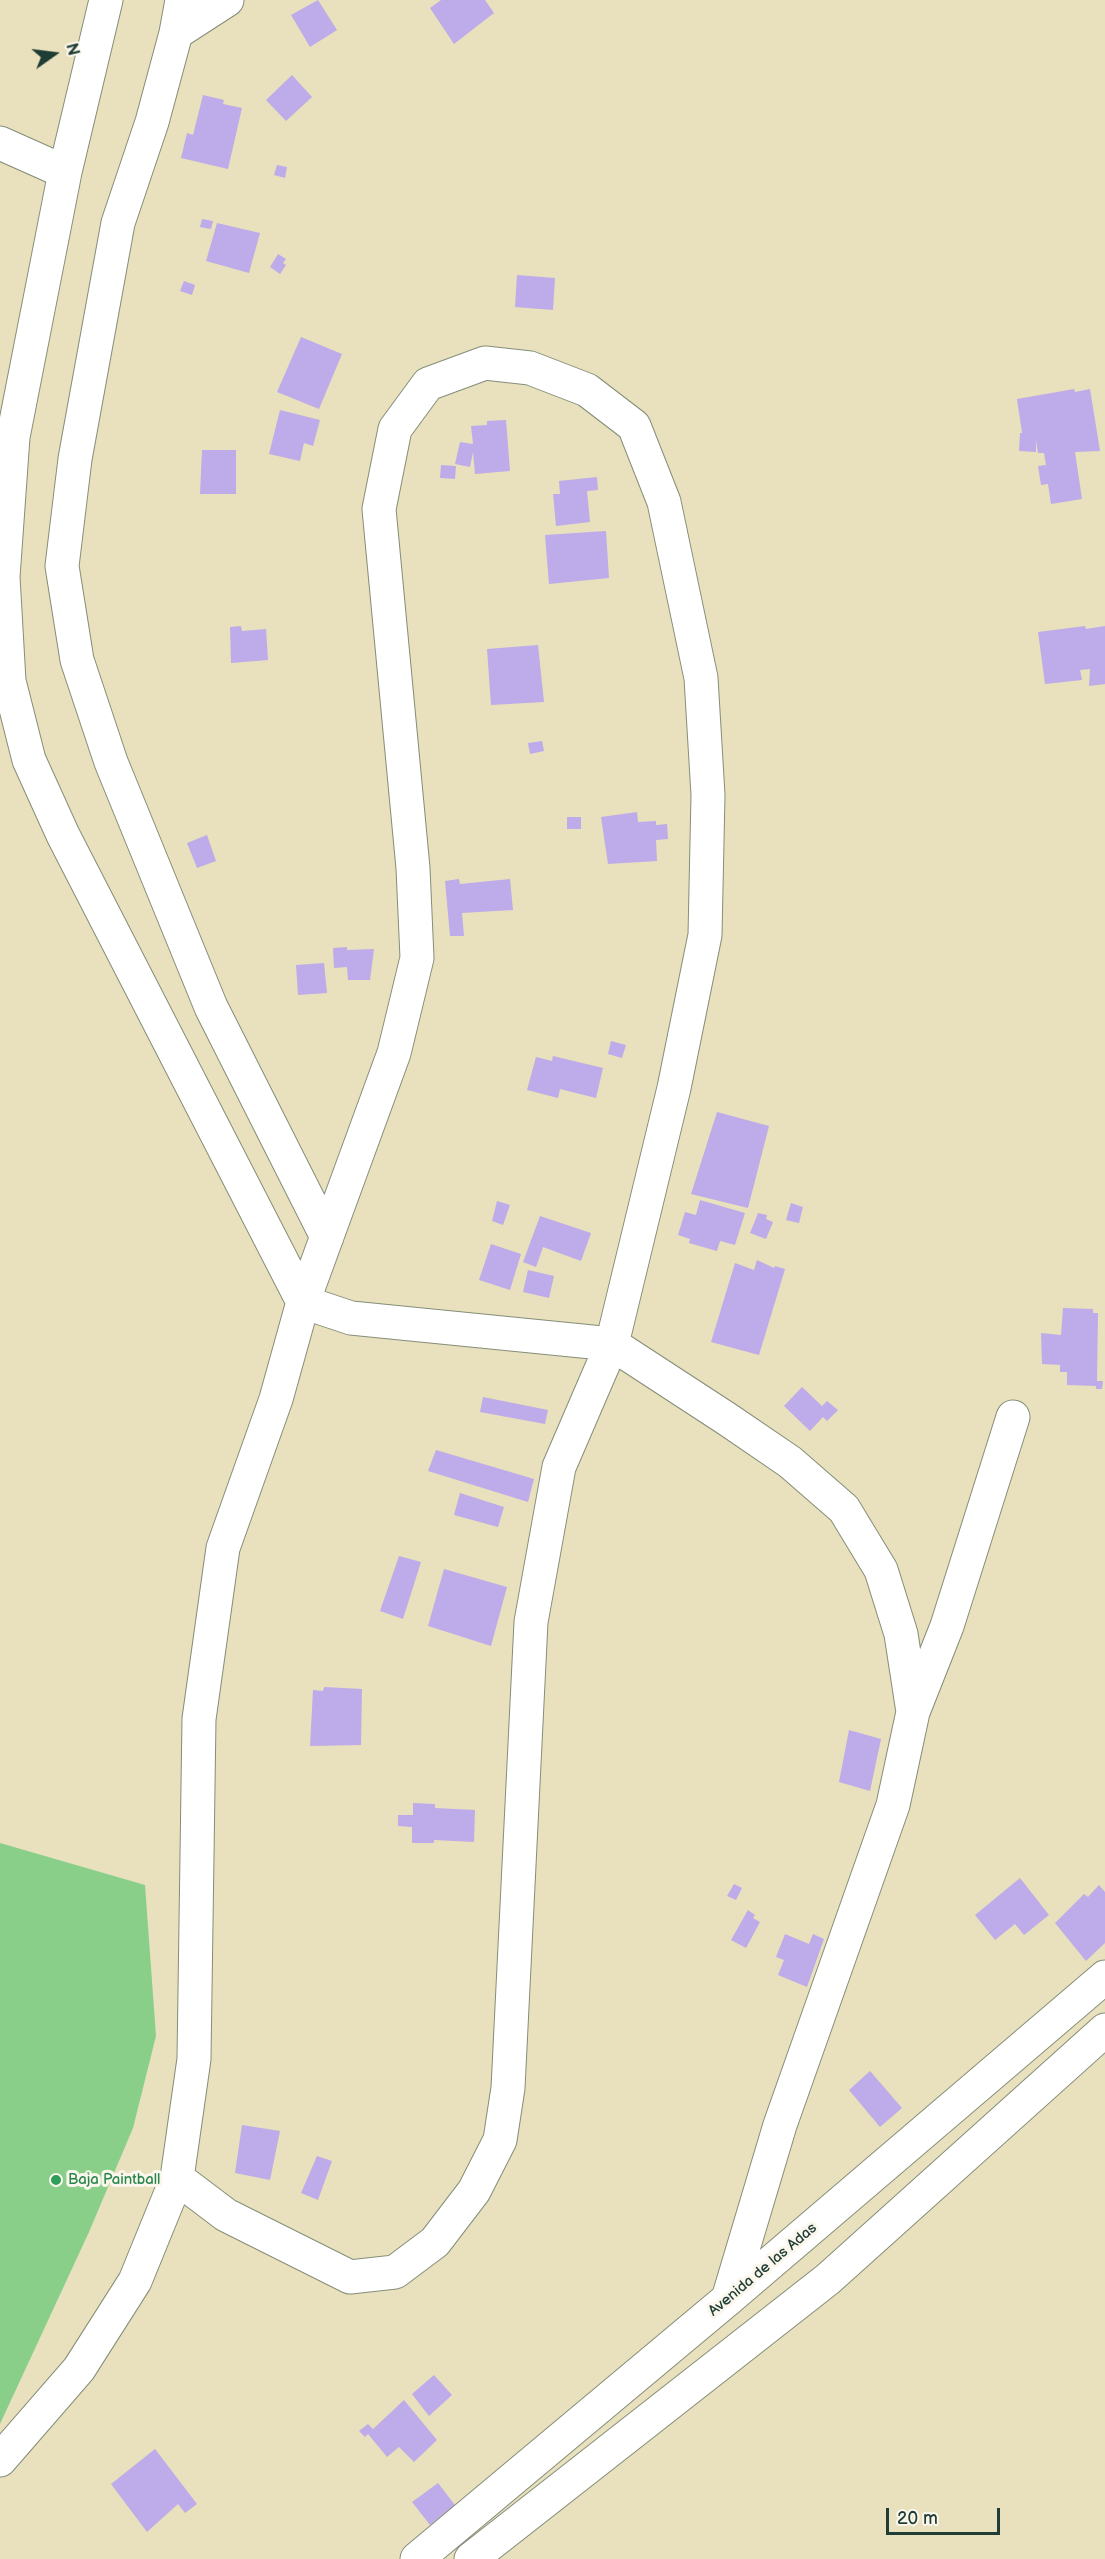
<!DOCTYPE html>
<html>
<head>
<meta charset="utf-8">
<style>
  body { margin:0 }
  #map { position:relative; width:1105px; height:2559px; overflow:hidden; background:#e9e0bd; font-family:"Balsamiq Sans",sans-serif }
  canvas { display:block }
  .north { position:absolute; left:24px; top:24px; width:60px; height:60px; -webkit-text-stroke:4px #fbf7ec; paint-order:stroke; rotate:76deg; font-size:16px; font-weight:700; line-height:24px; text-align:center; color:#1f3d34 }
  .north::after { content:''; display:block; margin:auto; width:21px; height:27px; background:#1f3d34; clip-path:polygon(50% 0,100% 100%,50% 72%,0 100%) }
  .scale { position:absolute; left:886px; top:2508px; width:114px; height:27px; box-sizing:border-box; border:3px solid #1f3d34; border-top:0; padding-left:8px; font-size:18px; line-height:21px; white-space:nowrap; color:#1f3d34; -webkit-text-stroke:4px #fbf7ec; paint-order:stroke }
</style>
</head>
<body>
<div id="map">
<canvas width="1105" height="2559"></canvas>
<div class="north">N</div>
<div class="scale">20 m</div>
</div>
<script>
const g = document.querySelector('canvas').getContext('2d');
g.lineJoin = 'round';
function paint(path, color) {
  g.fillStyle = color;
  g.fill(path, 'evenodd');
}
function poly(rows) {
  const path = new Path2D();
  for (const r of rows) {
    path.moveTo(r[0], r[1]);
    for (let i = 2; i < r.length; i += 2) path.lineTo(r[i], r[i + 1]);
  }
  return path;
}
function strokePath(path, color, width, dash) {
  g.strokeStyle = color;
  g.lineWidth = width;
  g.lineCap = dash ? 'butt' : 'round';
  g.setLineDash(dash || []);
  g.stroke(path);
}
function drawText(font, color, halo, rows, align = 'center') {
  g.font = font + ' "Balsamiq Sans",sans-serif';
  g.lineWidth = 6;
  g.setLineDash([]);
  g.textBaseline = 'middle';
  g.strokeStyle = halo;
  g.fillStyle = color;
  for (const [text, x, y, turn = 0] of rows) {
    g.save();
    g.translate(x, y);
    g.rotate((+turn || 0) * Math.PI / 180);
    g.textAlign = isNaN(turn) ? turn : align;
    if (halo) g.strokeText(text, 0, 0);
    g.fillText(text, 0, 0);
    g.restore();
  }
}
const green = poly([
  [0,1843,145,1885,156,2036,133,2128,89,2232,0,2424]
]);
const building = poly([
  [318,0,337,30,310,47,291,15],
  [441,0,485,0,494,13,454,44,430,8],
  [292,75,312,97,286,121,266,100],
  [203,95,224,100,223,104,242,108,228,169,181,158,187,133,193,135],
  [277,165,287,167,285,178,274,175],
  [202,219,213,221,211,229,200,227],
  [217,223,260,233,249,273,206,261],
  [278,254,286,259,283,263,286,265,280,274,270,267],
  [517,275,555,278,553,310,515,307],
  [184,281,195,285,192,295,180,291],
  [301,337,342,354,319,409,277,392],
  [1074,389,1075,392,1090,389,1100,451,1075,452,1082,499,1051,504,1048,484,1041,485,1038,466,1046,465,1044,453,1038,453,1036,440,1036,452,1019,451,1020,433,1022,433,1017,399],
  [280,410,320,420,313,446,304,443,300,461,269,454],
  [506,420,510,471,475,474,473,452,470,467,455,464,460,442,473,444,471,426,487,425,487,421],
  [202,450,236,450,236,494,200,494],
  [441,465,456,466,455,479,440,478],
  [597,477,598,490,587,491,590,522,556,526,553,494,560,494,559,481],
  [606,531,609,578,549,584,545,535],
  [241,626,242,631,266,629,268,660,231,663,230,627],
  [1085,626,1086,629,1105,626,1105,684,1089,686,1090,669,1080,670,1082,680,1045,684,1038,632],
  [538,645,544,702,491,705,487,649],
  [542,741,544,751,530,754,528,743],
  [637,812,638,822,656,821,656,825,667,824,668,839,656,840,657,861,608,864,601,817],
  [567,817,581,817,581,829,567,829],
  [207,835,216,861,197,868,187,843],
  [459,879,460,884,510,879,513,910,462,913,464,936,450,936,445,881],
  [347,947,347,950,374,949,370,980,348,980,347,967,334,968,333,948],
  [324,963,327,993,298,995,296,965],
  [611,1041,626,1045,622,1058,608,1054],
  [553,1056,603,1068,596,1098,560,1089,558,1098,527,1090,536,1057,552,1061],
  [717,1112,769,1126,748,1208,691,1194],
  [700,1200,745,1213,735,1245,720,1241,717,1251,689,1243,690,1239,678,1235,685,1212,696,1215],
  [497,1201,510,1205,503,1225,492,1221],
  [791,1203,803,1207,799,1223,786,1220],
  [758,1213,767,1215,766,1219,773,1222,766,1239,750,1233],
  [540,1216,591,1233,581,1261,543,1247,536,1267,523,1262],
  [491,1244,521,1254,510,1290,479,1280],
  [757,1260,774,1268,775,1266,785,1269,759,1355,711,1342,735,1263,754,1270],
  [528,1270,554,1276,549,1298,523,1292],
  [1063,1308,1093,1309,1093,1313,1098,1313,1097,1381,1103,1381,1102,1389,1096,1389,1096,1386,1067,1385,1067,1372,1060,1372,1060,1365,1042,1364,1041,1333,1061,1335],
  [802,1387,822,1406,827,1401,838,1410,827,1421,823,1417,810,1431,784,1406],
  [483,1397,548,1410,545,1424,480,1412],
  [436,1450,534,1479,528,1502,428,1471],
  [460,1493,504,1507,498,1527,454,1515],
  [399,1556,421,1562,403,1619,380,1611],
  [444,1569,507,1587,491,1646,428,1626],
  [324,1687,362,1689,361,1745,310,1746,313,1690,323,1691],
  [849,1730,881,1739,870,1791,839,1782],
  [413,1803,435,1804,435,1808,475,1810,474,1842,434,1840,434,1843,412,1843,412,1827,398,1826,398,1815,413,1815],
  [1020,1878,1049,1915,1024,1935,1015,1924,995,1940,975,1915],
  [734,1884,742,1888,736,1900,727,1896],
  [1099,1885,1105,1892,1105,1943,1086,1961,1055,1923,1084,1894,1088,1897],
  [748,1910,755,1915,753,1918,760,1922,746,1948,731,1940],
  [785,1934,809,1944,813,1934,824,1939,807,1987,778,1975,784,1960,776,1957],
  [870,2071,902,2108,880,2127,849,2090],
  [242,2125,280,2131,270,2180,235,2173],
  [317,2156,332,2161,318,2200,301,2193],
  [434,2375,452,2395,429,2416,412,2394],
  [404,2400,437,2440,414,2462,399,2447,387,2457,368,2434,365,2437,359,2431,368,2424,373,2429],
  [155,2449,197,2504,185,2513,178,2504,147,2532,111,2484],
  [438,2483,455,2505,430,2525,412,2502]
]);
const minor = poly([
  [106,0,65,172,13,437,3,577,9,681,29,760,63,835,303,1302,351,1318,612,1344,727,1419,790,1462,844,1509,881,1570,901,1634,913,1712],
  [182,0,176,33,152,122,118,223,75,459,62,566,77,660,111,762,211,1007,327,1237],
  [176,33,227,0],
  [0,143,65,172],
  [728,2299,780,2125,893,1805,913,1712,947,1626,1013,1417],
  [0,2460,79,2369,135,2281,177,2178,194,2059,199,1719,223,1548,276,1399,303,1302,394,1053,417,958,413,868,379,509,395,429,428,384,485,363,530,368,587,390,634,426,664,502,701,678,708,795,705,935,674,1088,612,1344,559,1467,531,1622,508,2088,500,2140,474,2191,435,2242,395,2272,350,2277,226,2215,177,2178]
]);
const tertiary = poly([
  [417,2559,728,2299,1105,1977],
  [471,2559,828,2279,1105,2030]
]);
const markers = [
  [56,2180,6,"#2e9e5b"]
];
const leisureNames = [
  ["Baja Paintball",68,2180]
];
const streetNames = [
  ["Avenida de las Adas",763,2270,-40]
];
paint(green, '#89cf89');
paint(building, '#beabe9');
strokePath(minor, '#848e78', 35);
strokePath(tertiary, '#848e78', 35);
strokePath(minor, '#fff', 33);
strokePath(tertiary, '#fff', 33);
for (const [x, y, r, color] of markers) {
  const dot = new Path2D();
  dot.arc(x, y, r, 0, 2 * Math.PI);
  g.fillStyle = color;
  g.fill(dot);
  strokePath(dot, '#fbf7ec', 2);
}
drawText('15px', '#27864d', '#fbf7ec', leisureNames, 'left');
drawText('15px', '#1f3d34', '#fbf7ec', streetNames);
</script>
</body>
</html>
